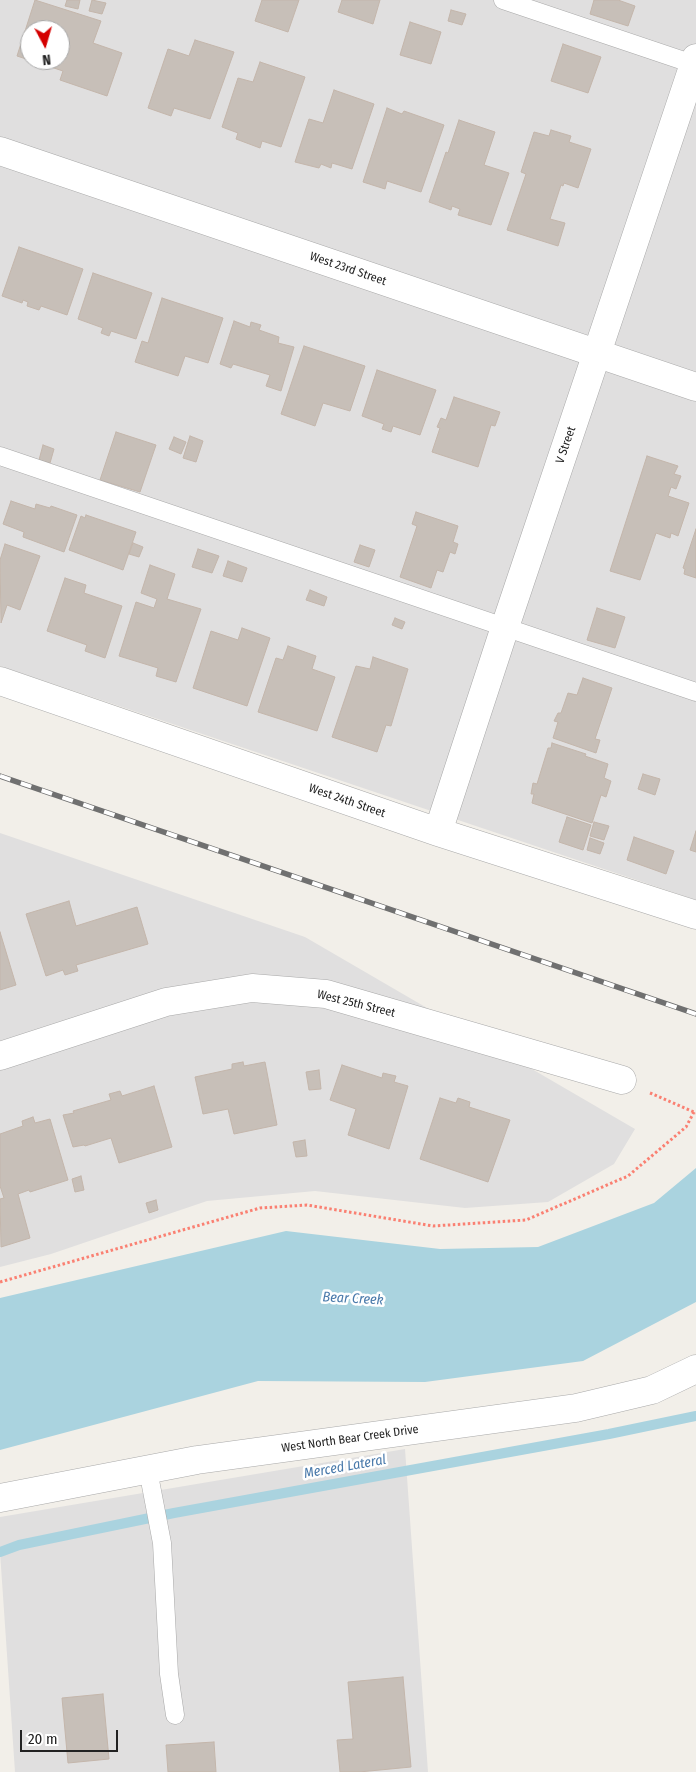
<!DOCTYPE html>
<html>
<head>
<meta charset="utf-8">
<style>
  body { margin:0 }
  #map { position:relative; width:696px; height:1772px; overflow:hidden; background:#f2efe9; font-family:"Fira Sans Condensed",sans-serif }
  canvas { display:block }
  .north { position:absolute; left:20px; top:20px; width:50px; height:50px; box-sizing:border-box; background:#fff; border:1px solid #a7a7a7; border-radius:50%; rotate:174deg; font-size:14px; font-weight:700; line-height:20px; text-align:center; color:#222 }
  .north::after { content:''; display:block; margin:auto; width:18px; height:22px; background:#d40000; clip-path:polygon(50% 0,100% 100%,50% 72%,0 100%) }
  .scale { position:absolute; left:20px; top:1730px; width:98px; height:22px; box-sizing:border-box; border:2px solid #222; border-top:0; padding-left:6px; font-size:15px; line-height:18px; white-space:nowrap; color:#222; -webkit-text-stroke:4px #fff; paint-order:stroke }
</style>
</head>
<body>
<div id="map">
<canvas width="696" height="1772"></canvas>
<div class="north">N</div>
<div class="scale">20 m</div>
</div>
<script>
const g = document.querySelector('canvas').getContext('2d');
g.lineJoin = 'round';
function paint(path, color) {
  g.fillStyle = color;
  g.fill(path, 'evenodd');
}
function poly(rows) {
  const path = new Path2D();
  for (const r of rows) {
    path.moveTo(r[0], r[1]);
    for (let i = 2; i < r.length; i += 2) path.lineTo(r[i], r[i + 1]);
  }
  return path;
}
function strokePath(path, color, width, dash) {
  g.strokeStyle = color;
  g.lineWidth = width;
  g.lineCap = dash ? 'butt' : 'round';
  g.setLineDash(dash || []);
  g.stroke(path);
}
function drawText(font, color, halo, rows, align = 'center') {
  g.font = font + ' "Fira Sans Condensed",sans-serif';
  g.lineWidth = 5;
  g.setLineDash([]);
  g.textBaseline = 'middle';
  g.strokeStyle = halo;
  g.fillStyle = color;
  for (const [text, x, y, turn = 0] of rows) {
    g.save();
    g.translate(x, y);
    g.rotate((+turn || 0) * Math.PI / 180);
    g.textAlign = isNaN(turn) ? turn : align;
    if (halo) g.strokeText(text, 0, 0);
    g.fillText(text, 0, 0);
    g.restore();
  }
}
const residential = poly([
  [0,0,696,0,696,900,0,666],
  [30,30,60,30,60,60,30,60],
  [0,833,305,937,635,1129,614,1164,548,1202,465,1208,315,1191,207,1201,51,1254,0,1267],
  [405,1449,428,1772,15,1772,0,1552,0,1517]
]);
const water = poly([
  [696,1168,696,1302,583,1361,425,1382,258,1381,0,1450,0,1298,286,1231,440,1249,538,1247,654,1203]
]);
const stream = poly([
  [0,1552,19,1545,174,1513,609,1434,696,1416]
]);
const building = poly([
  [35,0,101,21,93,43,122,53,107,96,60,80,63,71,17,56,35,0],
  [30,30,60,30,60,60,30,60,30,30],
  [67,0,80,0,78,9,65,6,67,0],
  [92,0,106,3,102,14,89,11,92,0],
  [262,0,299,0,288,32,255,21,262,0],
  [342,0,380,0,373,24,338,12,342,0],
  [594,0,618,0,635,6,628,26,590,14,594,0],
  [451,10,466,14,462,25,448,21,451,10],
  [410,22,441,32,431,64,400,55,410,22],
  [195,40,234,52,210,119,174,108,171,116,148,108,168,49,189,56,195,40],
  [563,44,601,57,588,93,551,81,563,44],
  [260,62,305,77,281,147,262,141,260,148,236,139,238,133,222,127,238,78,253,82,260,62],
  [334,90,374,104,352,169,332,163,331,168,321,164,319,168,295,162,309,119,323,123,334,90],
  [387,108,402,114,404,111,444,125,421,192,387,181,385,189,363,182,387,108],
  [459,120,495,132,484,165,509,173,491,225,458,215,460,209,452,206,451,210,429,202,446,152,448,153,459,120],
  [551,130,571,136,569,142,591,149,578,188,564,183,563,186,561,185,550,219,565,223,558,246,507,230,526,174,521,172,534,132,549,136,551,130],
  [19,247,83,269,67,315,41,306,39,310,27,306,28,302,23,300,22,303,2,296,19,247],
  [93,273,152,293,136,339,111,331,109,336,101,333,103,328,78,319,93,273],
  [162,298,223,318,208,363,185,356,178,376,135,362,142,341,148,343,162,298],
  [234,321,250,327,251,322,261,325,259,330,279,337,278,343,294,347,281,391,266,386,270,375,233,364,231,368,220,364,234,321],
  [304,346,365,366,350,411,323,403,315,426,281,414,304,346],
  [377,370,436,390,420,435,393,426,391,432,382,429,384,424,362,416,377,370],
  [454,397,500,412,495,426,491,425,478,467,432,452,440,428,437,427,441,418,446,420,454,397],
  [116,432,156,445,140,492,100,480,116,432],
  [190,436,203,441,196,462,183,458,190,436],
  [174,437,186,442,181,454,169,449,174,437],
  [43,445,54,449,50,463,39,460,43,445],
  [647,456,678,466,674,474,681,476,676,489,671,487,668,496,689,503,678,536,671,533,670,538,656,533,640,580,610,571,647,456],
  [11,501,35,509,36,504,50,508,51,506,77,515,64,552,23,537,24,532,3,524,11,501],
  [416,512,458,526,453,542,458,544,455,554,450,552,443,572,437,570,431,588,400,577,417,526,412,524,416,512],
  [86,515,136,532,123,570,69,550,81,516,85,518,86,515],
  [696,529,696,578,684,574,685,569,683,568,696,529],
  [133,543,143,547,139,557,129,554,133,543],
  [5,544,40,556,20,610,7,605,1,623,0,560,5,544],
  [360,545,375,550,369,567,354,562,360,545],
  [198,549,219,556,212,573,192,567,198,549],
  [228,561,247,568,242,582,223,576,228,561],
  [150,565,175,574,167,599,201,609,176,682,156,676,158,668,119,656,136,602,154,608,157,599,141,593,150,565],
  [65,578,86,585,84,593,122,606,105,658,85,651,87,645,47,631,65,578],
  [310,590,327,597,324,606,306,600,310,590],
  [597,608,625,617,615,648,587,640,597,608],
  [395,618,405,622,402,629,392,625,395,618],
  [242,628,270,638,247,706,193,688,211,631,238,640,242,628],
  [288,646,316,656,312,669,335,677,317,731,258,712,276,658,283,660,288,646],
  [373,657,408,669,391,726,386,725,377,752,332,737,356,666,370,669,373,657],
  [583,678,612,688,595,739,600,740,596,753,553,738,558,722,554,721,558,713,561,713,568,693,577,695,583,678],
  [552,743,586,754,585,756,608,764,604,778,611,781,606,797,601,795,592,823,532,803,534,794,531,794,533,783,537,784,548,748,551,748,552,743],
  [643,774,660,779,655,795,638,789,643,774],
  [567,817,591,825,583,850,559,842,567,817],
  [594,822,609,826,604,840,590,836,594,822],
  [696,831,696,852,690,850,696,831],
  [634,837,674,851,666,874,627,860,634,837],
  [590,838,604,843,600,854,587,850,590,838],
  [69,901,76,926,137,907,148,944,76,965,78,971,65,975,63,970,46,976,26,914,69,901],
  [0,932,16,985,0,990,0,932],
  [243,1062,244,1066,265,1062,277,1125,234,1134,228,1109,203,1114,195,1077,232,1069,232,1064,243,1062],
  [342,1065,382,1078,383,1073,396,1076,394,1082,408,1086,389,1149,348,1135,356,1109,330,1100,342,1065],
  [319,1070,321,1089,309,1090,306,1072,319,1070],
  [154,1086,172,1147,119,1163,111,1138,85,1146,84,1145,73,1147,63,1115,74,1113,73,1111,111,1100,109,1094,120,1091,122,1096,154,1086],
  [440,1098,456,1103,458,1098,470,1102,469,1107,510,1120,488,1182,420,1159,440,1098],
  [33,1117,35,1123,50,1119,68,1180,30,1192,29,1190,18,1194,30,1238,1,1247,0,1199,4,1198,0,1186,0,1134,23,1126,22,1121,33,1117],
  [305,1140,307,1156,296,1157,293,1142,305,1140],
  [81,1176,84,1190,75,1192,72,1179,81,1176],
  [156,1200,158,1210,149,1213,146,1203,156,1200],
  [403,1677,411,1767,359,1772,340,1772,337,1740,353,1739,348,1682,403,1677],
  [103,1694,109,1759,68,1763,62,1698,103,1694],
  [214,1742,216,1772,168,1772,166,1745,214,1742]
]);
const path = poly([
  [650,1093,696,1113],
  [0,1282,260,1208,307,1205,433,1226,526,1220,628,1176,686,1127,694,1112]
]);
const lane = poly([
  [503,0,696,65],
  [0,456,696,692],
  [148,1470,162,1543,169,1674,175,1715]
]);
const street = poly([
  [0,151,696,387],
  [0,681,438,832,696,915],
  [438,832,505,627,696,58],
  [0,1056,166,1002,252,988,326,994,622,1080],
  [0,1498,197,1460,576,1408,652,1390,696,1369]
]);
const rail = poly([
  [0,776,696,1014]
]);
const streetNames = [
  ["West 23rd Street",348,269,19],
  ["V Street",566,445,-71],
  ["West 24th Street",347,801,19],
  ["West 25th Street",356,1004,14],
  ["West North Bear Creek Drive",350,1439,-8]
];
const waterNames = [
  ["Bear Creek",353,1299,3],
  ["Merced Lateral",345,1467,-10]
];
paint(residential, '#e0dfdf');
paint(water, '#aad3df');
strokePath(stream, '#aad3df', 10);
paint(building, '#c7bfb8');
strokePath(building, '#c4b6ab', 1);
strokePath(lane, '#a9a9a9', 19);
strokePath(street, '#a9a9a9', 29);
strokePath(path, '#fa8072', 3, [2.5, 2.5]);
strokePath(lane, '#fff', 18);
strokePath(street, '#fff', 28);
strokePath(rail, '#707070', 5.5);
strokePath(rail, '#fff', 4, [11]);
drawText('12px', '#222', '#fff', streetNames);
drawText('italic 14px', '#4a7aab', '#fff', waterNames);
</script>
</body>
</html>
